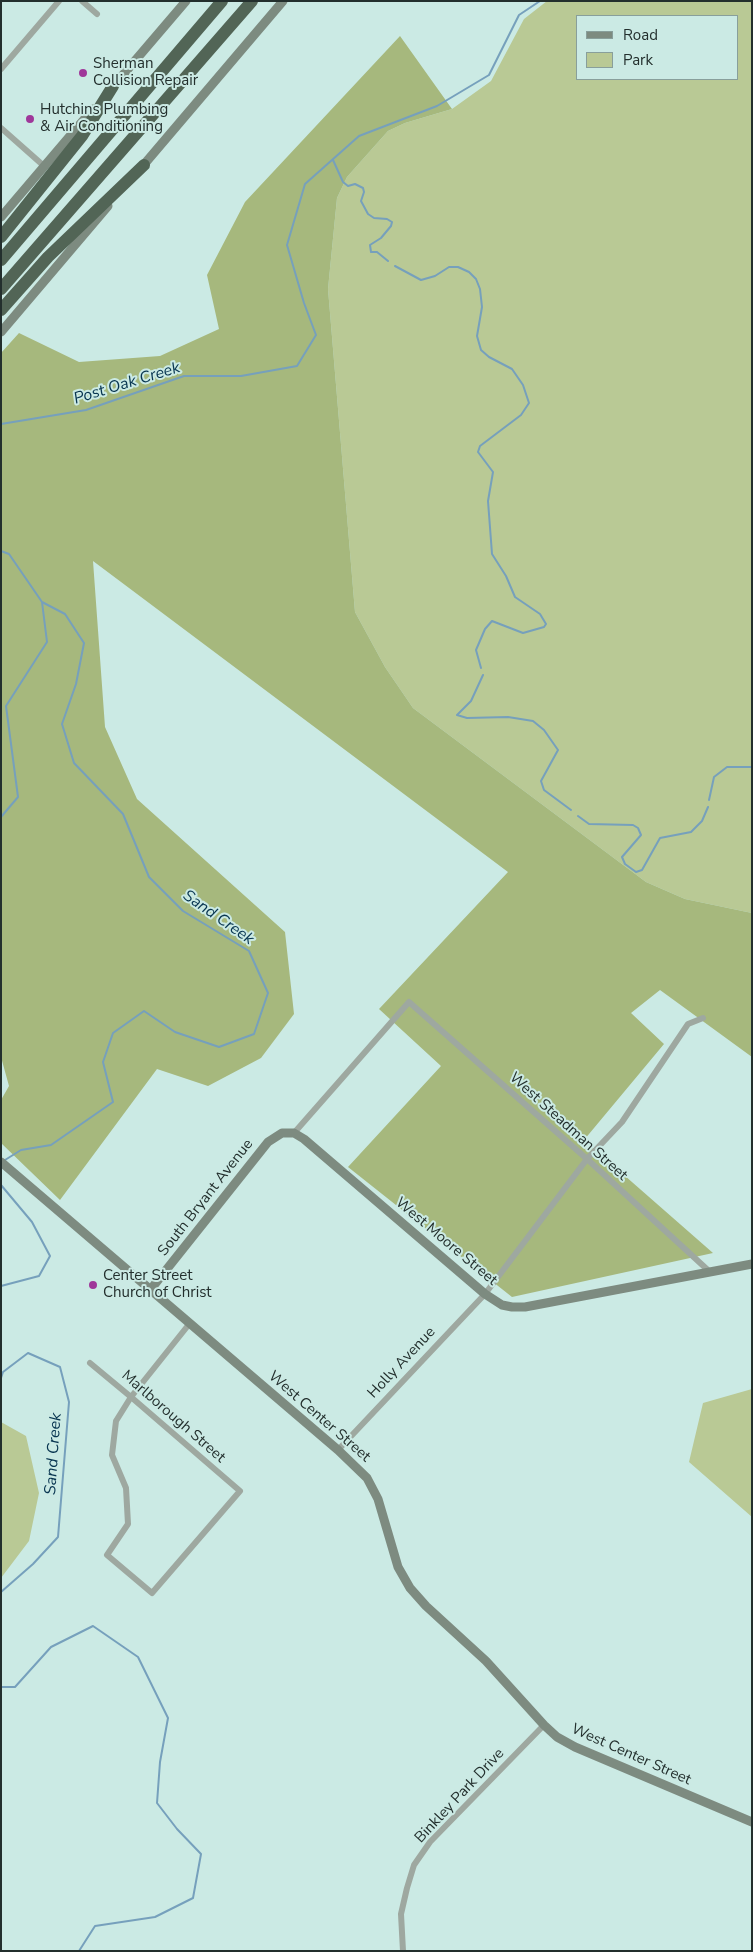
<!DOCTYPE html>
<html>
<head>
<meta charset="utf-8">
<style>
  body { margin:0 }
  #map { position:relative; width:753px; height:1952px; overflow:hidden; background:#cbeae4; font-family:"Nunito Sans",sans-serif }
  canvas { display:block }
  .frame { position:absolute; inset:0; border:2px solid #232f2d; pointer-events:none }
  .legend { position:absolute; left:576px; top:15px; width:162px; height:65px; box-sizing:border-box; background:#cbeae4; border:1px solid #889f9b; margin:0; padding:6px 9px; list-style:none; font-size:15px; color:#232f2d }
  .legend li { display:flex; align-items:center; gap:10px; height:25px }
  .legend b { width:25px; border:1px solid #889f9b }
</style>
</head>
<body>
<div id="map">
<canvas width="753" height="1952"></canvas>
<div class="frame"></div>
<ul class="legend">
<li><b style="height:6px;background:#7d8b80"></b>Road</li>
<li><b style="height:14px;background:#b9c995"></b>Park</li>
</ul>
</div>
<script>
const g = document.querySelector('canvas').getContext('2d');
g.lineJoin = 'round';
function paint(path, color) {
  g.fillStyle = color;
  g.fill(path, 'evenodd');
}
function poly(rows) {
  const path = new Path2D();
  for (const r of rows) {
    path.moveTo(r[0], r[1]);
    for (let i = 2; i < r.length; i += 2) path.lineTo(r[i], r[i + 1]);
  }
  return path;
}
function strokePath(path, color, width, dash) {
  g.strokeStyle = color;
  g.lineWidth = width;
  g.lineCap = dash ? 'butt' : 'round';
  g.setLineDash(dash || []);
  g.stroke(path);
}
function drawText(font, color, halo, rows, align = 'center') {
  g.font = font + ' "Nunito Sans",sans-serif';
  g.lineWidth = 4;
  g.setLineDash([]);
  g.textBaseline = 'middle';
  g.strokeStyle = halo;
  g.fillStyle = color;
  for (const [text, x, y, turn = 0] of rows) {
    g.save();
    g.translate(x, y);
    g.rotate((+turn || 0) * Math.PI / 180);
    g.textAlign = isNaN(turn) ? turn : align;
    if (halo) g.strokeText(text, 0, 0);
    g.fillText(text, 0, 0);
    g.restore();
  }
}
const green = poly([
  [547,1,752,1,752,913,685,899,646,882,413,708,385,667,355,612,328,289,337,198,347,177,388,131,405,123,452,109,491,81,524,19],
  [577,16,737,16,737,79,577,79],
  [752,1389,752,1517,689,1462,703,1403],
  [1,1422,26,1436,39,1493,29,1541,1,1578]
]);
const forest = poly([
  [400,36,452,109,405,123,388,131,347,177,337,198,328,289,355,612,385,667,413,708,646,882,685,899,752,913,752,1057,660,990,631,1013,664,1044,584,1140,713,1253,512,1297,348,1167,441,1066,379,1009,508,872,93,561,105,727,137,799,285,932,294,1014,261,1058,208,1086,157,1069,60,1200,1,1143,1,1100,9,1086,1,1057,1,353,19,333,79,362,160,356,219,329,207,275,245,202]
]);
const stream = poly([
  [333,160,343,182,348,186,355,184,363,188,364,192,361,201,368,214,374,218,387,219,392,222,391,226,381,238,370,245,371,252,377,252,388,261],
  [395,266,421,280,435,276,449,267,458,267,469,272,476,279,480,289,482,307,477,336,481,350,489,357,512,369,523,385,529,403,521,415,480,446,478,452,493,472,488,501,492,554,506,576,515,597,540,614,546,624,544,627,523,633,492,621,485,629,476,650,481,668],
  [1,424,86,410,184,376,241,376,297,366,316,335,304,303,287,245,305,184,359,136,437,106,489,75,519,15,540,1],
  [1,551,9,554,42,602,47,642,6,706,18,797,1,817],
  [483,675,471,701,457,715,467,718,508,717,533,721,544,730,558,750,541,781,544,790,571,810],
  [709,800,714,777,727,767,752,767],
  [578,816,589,824,633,825,638,828,641,835,622,857,625,864,636,872,642,870,660,838,691,832,702,821,708,807],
  [5,1160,21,1150,51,1145,113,1102,103,1062,113,1033,144,1011,175,1032,219,1047,254,1034,268,993,249,951,183,911,149,877,123,814,74,763,62,724,76,684,84,643,65,614,42,602],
  [1,1185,32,1222,50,1256,39,1276,1,1286],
  [1,1378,3,1372,28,1353,60,1367,69,1402,58,1537,33,1564,1,1592],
  [1,1687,15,1687,51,1647,93,1626,138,1657,168,1718,160,1762,157,1803,177,1829,201,1854,193,1898,155,1917,95,1926,79,1951]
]);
const street = poly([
  [82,1,97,14],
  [1,69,59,1],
  [1,128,44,166],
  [294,1133,409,1002,587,1159,710,1272],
  [90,1363,131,1397,240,1491,152,1593,107,1555,128,1524,126,1488,112,1455,116,1421,131,1397,190,1323],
  [338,1450,485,1294,587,1159,622,1122,688,1024,703,1018],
  [403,1951,401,1914,407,1888,414,1865,430,1842,544,1725]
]);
const secondary = poly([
  [110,90,186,1],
  [141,168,283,1],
  [1,217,93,109],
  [1,332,108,206],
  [1,1162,338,1450,367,1478,378,1499,398,1567,410,1588,426,1606,486,1661,544,1725,557,1737,575,1747,752,1822],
  [151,1289,268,1142,282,1133,294,1133,304,1139,485,1294,502,1305,512,1307,525,1307,752,1264]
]);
const highway = poly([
  [1,237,82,136,113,86],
  [1,260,222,1],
  [1,289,252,1],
  [1,310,48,257,144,165]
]);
const markers = [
  [83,73,5,"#9f379a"],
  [30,119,5,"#9f379a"],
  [93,1285,5,"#9f379a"]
];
const poiNames = [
  ["Sherman",93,64],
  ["Collision Repair",93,81],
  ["Hutchins Plumbing",40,110],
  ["& Air Conditioning",40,127],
  ["Center Street",103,1276],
  ["Church of Christ",103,1293]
];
const streetNames = [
  ["West Steadman Street",568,1127,42],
  ["South Bryant Avenue",206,1198,-52],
  ["West Moore Street",446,1242,40],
  ["Holly Avenue",402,1363,-47],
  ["Marlborough Street",173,1417,41],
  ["West Center Street",319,1417,41],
  ["West Center Street",631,1755,24],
  ["Binkley Park Drive",460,1796,-47]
];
const waterNames = [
  ["Post Oak Creek",127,384,-17],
  ["Sand Creek",218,918,35],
  ["Sand Creek",54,1454,-86]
];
paint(green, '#b9c995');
paint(forest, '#a6b87d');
strokePath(stream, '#76a0bc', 2);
strokePath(street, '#9ea8a0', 6);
strokePath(secondary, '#7d8b80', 9);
strokePath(highway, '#526556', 12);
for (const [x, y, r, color] of markers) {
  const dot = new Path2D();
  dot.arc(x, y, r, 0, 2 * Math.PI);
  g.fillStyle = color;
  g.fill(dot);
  strokePath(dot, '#cbeae4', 2);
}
drawText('15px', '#232f2d', '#cbeae4', poiNames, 'left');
drawText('15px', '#232f2d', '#cbeae4', streetNames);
drawText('italic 16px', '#083550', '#cbeae4', waterNames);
</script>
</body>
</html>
